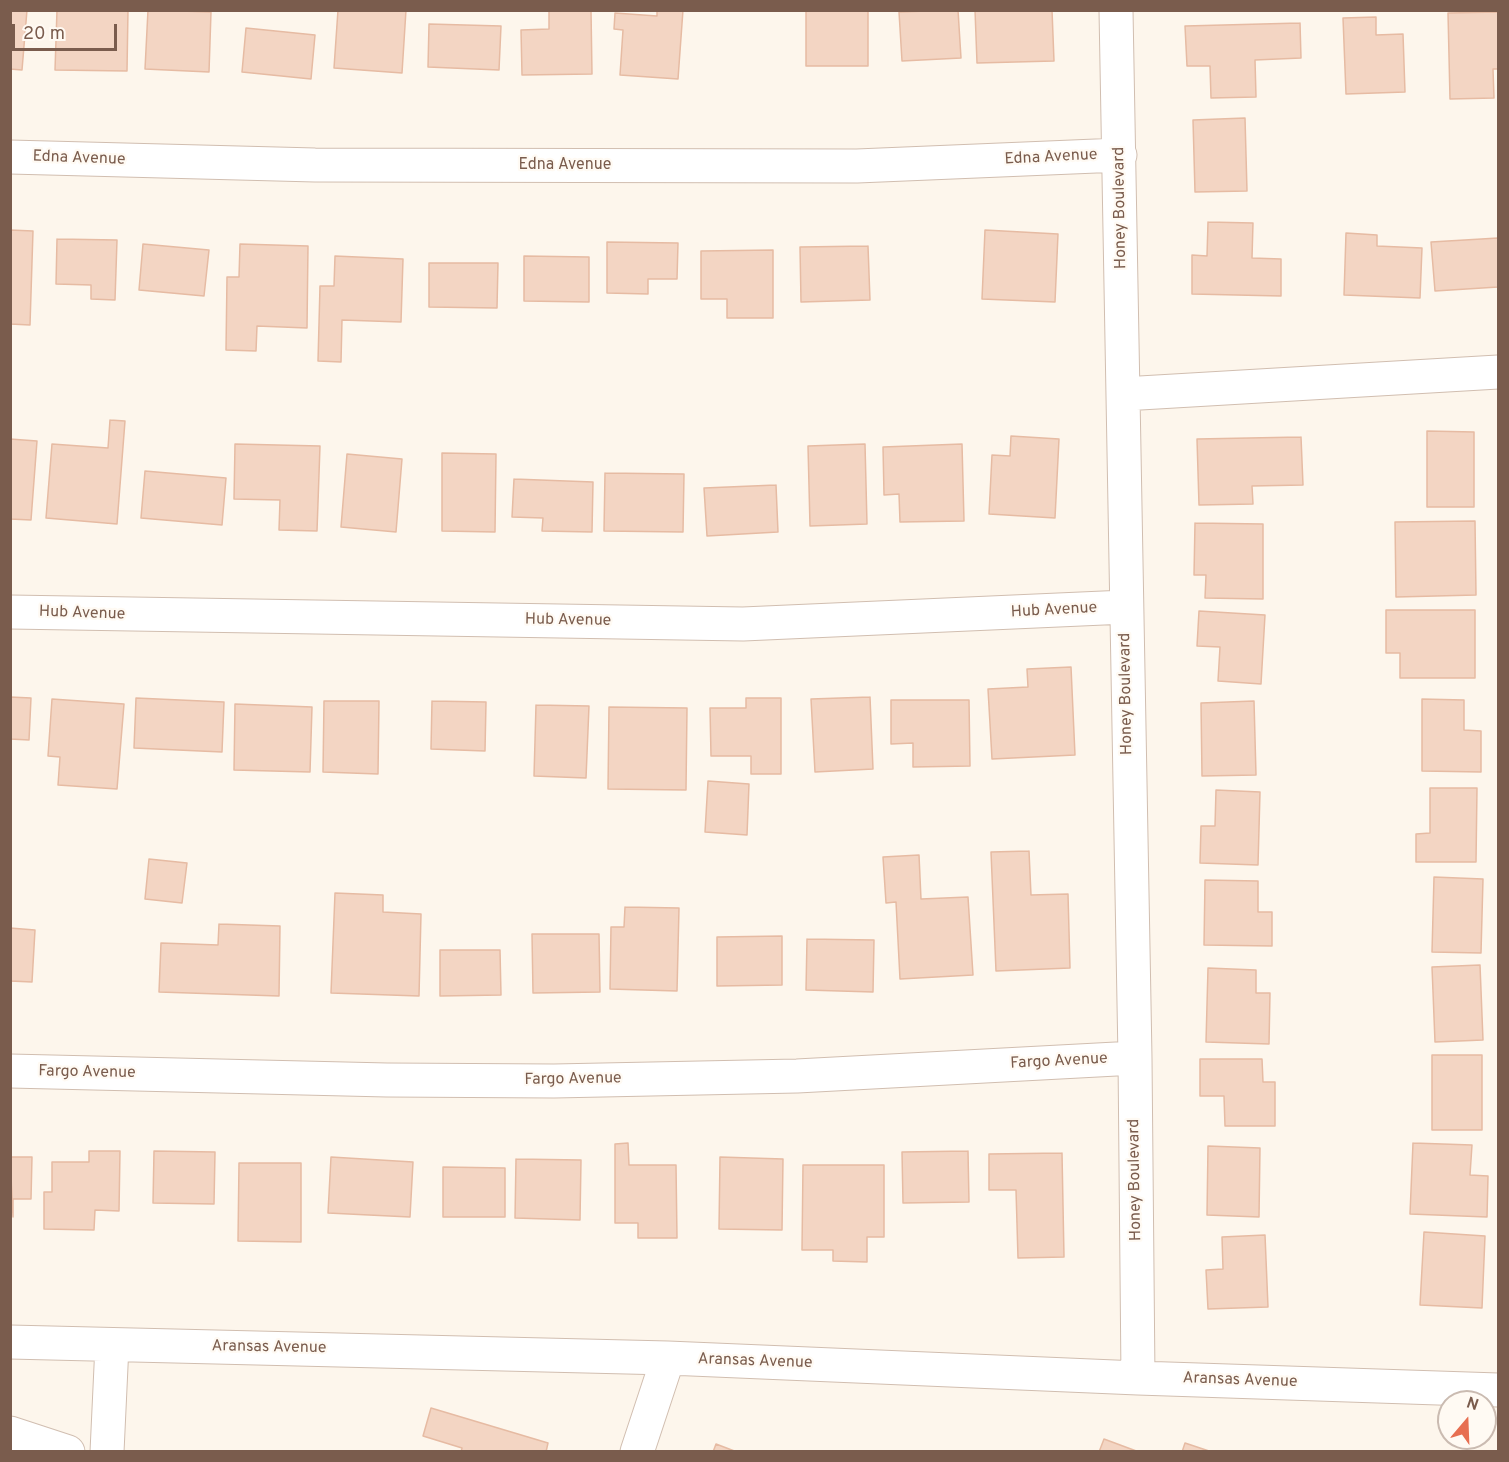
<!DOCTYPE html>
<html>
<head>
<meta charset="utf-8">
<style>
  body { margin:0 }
  #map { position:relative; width:1509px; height:1462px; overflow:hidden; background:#fdf6ec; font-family:Overpass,sans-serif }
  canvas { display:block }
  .frame { position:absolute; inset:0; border:12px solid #7a5c4d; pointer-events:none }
  .north { position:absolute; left:1437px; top:1390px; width:60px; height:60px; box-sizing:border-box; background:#fffaf3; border:2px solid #cabbb1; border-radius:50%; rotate:19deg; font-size:16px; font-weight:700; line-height:24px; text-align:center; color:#7a5c4d }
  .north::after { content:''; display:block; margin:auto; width:21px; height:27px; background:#e76f51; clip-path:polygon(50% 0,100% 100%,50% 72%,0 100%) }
  .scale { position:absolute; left:12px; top:24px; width:105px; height:27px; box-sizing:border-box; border:3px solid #7a5c4d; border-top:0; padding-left:8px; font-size:18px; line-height:21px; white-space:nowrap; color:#7a5c4d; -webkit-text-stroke:4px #fffaf3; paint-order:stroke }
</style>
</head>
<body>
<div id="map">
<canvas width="1509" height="1462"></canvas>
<div class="frame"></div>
<div class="north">N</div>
<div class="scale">20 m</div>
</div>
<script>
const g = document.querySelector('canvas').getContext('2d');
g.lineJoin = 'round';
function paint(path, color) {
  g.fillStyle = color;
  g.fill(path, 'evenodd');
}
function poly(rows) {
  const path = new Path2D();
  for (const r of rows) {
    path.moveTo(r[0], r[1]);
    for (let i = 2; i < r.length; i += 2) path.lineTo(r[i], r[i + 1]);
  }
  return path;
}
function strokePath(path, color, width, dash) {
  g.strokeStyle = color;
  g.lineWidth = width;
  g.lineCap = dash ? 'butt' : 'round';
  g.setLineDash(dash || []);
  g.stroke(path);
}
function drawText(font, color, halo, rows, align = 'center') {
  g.font = font + ' Overpass,sans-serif';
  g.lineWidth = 4.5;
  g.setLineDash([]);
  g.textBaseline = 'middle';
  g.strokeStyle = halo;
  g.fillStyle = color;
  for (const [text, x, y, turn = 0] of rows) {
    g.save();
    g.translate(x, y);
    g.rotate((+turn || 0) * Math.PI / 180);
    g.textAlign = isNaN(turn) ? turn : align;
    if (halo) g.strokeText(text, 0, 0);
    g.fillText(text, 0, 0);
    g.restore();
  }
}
const building = poly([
  [10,10,27,10,22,70,10,69,10,10],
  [57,10,128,10,127,71,55,70,57,10],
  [148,10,211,12,209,72,145,69,148,10],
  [338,10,406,10,402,73,334,68,338,10],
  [549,10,591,10,592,74,522,75,521,30,549,29,549,10],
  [657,10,683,10,678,79,620,75,623,30,614,29,615,13,657,16,657,10],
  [806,10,868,10,868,66,806,66,806,10],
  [958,10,961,58,902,61,899,12,958,10],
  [975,10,1052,10,1054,61,977,63,975,10],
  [1498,12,1498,69,1493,69,1494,98,1450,99,1448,13,1498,12],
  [1376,17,1376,35,1403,34,1405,92,1346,94,1343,18,1376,17],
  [1300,23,1301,58,1255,60,1256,97,1211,98,1210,66,1187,66,1185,26,1300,23],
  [429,24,501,26,499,70,428,67,429,24],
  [246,28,315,35,311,79,242,72,246,28],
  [1245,118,1247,191,1195,192,1193,120,1245,118],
  [1208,222,1253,223,1252,258,1281,259,1281,296,1192,294,1192,255,1207,256,1208,222],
  [10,230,33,231,30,325,10,324,10,230],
  [985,230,1058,234,1055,302,982,299,985,230],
  [1346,233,1377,235,1377,246,1422,248,1420,298,1344,295,1346,233],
  [1498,238,1498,287,1435,291,1431,242,1498,238],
  [57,239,117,240,115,300,91,299,91,285,56,284,57,239],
  [607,242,678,243,677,279,648,279,648,294,607,293,607,242],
  [143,244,209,250,204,296,139,290,143,244],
  [240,244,308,246,307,328,257,326,256,351,226,350,227,277,239,277,240,244],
  [868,246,870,300,801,302,800,247,868,246],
  [773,250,773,318,727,318,727,299,701,299,701,251,773,250],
  [335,256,403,259,401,322,342,320,341,362,318,361,320,286,334,286,335,256],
  [524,256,589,257,589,302,524,301,524,256],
  [429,263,498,263,497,308,429,307,429,263],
  [110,420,125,421,117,524,46,518,52,444,108,448,110,420],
  [1427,431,1474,432,1474,507,1427,507,1427,431],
  [1011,436,1059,439,1055,518,989,514,992,455,1010,456,1011,436],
  [1301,437,1303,485,1252,486,1253,504,1199,505,1197,439,1301,437],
  [10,439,37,441,31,520,10,519,10,439],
  [235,444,320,446,317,531,279,530,280,500,234,499,235,444],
  [865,444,867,524,810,526,808,446,865,444],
  [962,444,964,521,900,522,899,494,884,495,883,447,962,444],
  [442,453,496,454,495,532,442,531,442,453],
  [347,454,402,459,396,532,341,527,347,454],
  [145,471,226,478,222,525,141,518,145,471],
  [605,473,684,474,683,532,604,531,605,473],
  [514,479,593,482,592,532,542,531,543,518,512,517,514,479],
  [776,485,778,532,707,536,704,488,776,485],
  [1475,521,1476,595,1396,597,1395,522,1475,521],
  [1195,523,1263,524,1263,599,1205,598,1206,575,1194,575,1195,523],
  [1386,610,1475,610,1475,678,1400,678,1400,653,1386,653,1386,610],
  [1199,611,1265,615,1261,684,1218,681,1220,647,1197,646,1199,611],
  [1071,667,1075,755,992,759,988,689,1028,687,1027,669,1071,667],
  [10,697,31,698,29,740,10,739,10,697],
  [870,697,873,769,815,772,811,699,870,697],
  [136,698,224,702,222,752,134,748,136,698],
  [746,698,781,698,781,774,751,774,751,756,711,756,710,708,746,708,746,698],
  [52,699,124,704,117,789,58,785,60,757,48,756,52,699],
  [1422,699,1464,700,1464,730,1481,731,1481,772,1422,771,1422,699],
  [891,700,969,700,970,766,913,767,913,743,891,744,891,700],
  [324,701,379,701,378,774,323,772,324,701],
  [432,701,486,702,485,751,431,749,432,701],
  [1254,701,1256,775,1202,776,1201,703,1254,701],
  [235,704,312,707,310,772,234,770,235,704],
  [536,705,589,706,586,778,534,776,536,705],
  [609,707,687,708,686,790,608,789,609,707],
  [708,781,749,784,747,835,705,832,708,781],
  [1430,788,1477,788,1476,862,1416,862,1416,834,1430,833,1430,788],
  [1216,790,1260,792,1258,865,1200,863,1201,826,1215,826,1216,790],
  [1029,851,1031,895,1068,894,1070,968,996,971,991,852,1029,851],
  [919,855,921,899,968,897,973,975,900,979,896,902,886,903,883,857,919,855],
  [149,859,187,863,182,903,145,899,149,859],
  [1434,877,1483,879,1481,953,1432,952,1434,877],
  [1205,880,1258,881,1258,912,1272,912,1272,946,1204,945,1205,880],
  [335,893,383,895,383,912,421,914,419,996,331,993,335,893],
  [625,907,679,908,677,991,610,989,611,927,624,927,625,907],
  [219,924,280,926,279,996,159,992,161,943,218,945,219,924],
  [10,928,35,930,32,982,10,981,10,928],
  [532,934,599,934,600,992,533,993,532,934],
  [782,936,782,985,717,986,717,937,782,936],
  [807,939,874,940,873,992,806,990,807,939],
  [440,950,500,950,501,995,440,996,440,950],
  [1480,965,1483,1040,1435,1042,1432,967,1480,965],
  [1208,968,1256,970,1256,993,1270,993,1269,1044,1206,1042,1208,968],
  [1432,1055,1482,1055,1482,1130,1432,1130,1432,1055],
  [1200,1059,1262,1059,1263,1082,1275,1082,1275,1126,1225,1126,1224,1096,1200,1096,1200,1059],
  [628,1143,629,1165,676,1165,677,1238,638,1238,638,1223,615,1223,615,1144,628,1143],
  [1413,1143,1472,1145,1470,1175,1488,1176,1487,1217,1410,1214,1413,1143],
  [1208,1146,1260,1148,1259,1217,1207,1215,1208,1146],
  [89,1151,120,1151,119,1211,95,1210,94,1230,44,1229,44,1192,52,1192,52,1162,89,1162,89,1151],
  [154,1151,215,1152,214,1204,153,1203,154,1151],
  [968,1151,969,1202,903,1203,902,1152,968,1151],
  [1062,1153,1064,1257,1018,1258,1016,1190,989,1190,989,1154,1062,1153],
  [10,1157,32,1157,31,1199,13,1199,13,1217,10,1157],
  [331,1157,413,1162,410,1217,328,1213,331,1157],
  [720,1157,783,1159,782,1230,719,1229,720,1157],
  [516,1159,581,1160,580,1220,515,1218,516,1159],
  [239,1163,301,1163,301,1242,238,1241,239,1163],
  [803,1165,884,1165,884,1237,867,1237,867,1262,833,1261,833,1250,802,1250,803,1165],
  [443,1167,505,1168,505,1217,443,1217,443,1167],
  [1424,1232,1485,1236,1482,1308,1420,1305,1424,1232],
  [1265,1235,1268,1307,1208,1309,1206,1270,1223,1269,1222,1237,1265,1235],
  [431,1408,548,1443,546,1452,461,1452,462,1448,423,1436,431,1408],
  [1104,1439,1139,1452,1099,1452,1104,1439],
  [1185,1443,1212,1452,1182,1452,1185,1443],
  [716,1444,737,1452,713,1452,716,1444]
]);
const street = poly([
  [1116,10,1135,1058,1138,1378],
  [10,157,315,165,857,166,1120,155],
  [1123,394,1498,372],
  [10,612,743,624,1126,607],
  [10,1071,387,1080,554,1081,797,1076,1135,1058],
  [10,1342,668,1358,1138,1378,1498,1390],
  [10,1433,68,1452],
  [107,1452,112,1345],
  [637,1452,668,1358]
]);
const streetNames = [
  ["Edna Avenue",1051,158,-3],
  ["Edna Avenue",79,159,2],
  ["Edna Avenue",565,166],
  ["Honey Boulevard",1121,208,-91],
  ["Hub Avenue",1054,611,-3],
  ["Hub Avenue",82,614,2],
  ["Hub Avenue",568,621,1],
  ["Honey Boulevard",1127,694,-91],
  ["Fargo Avenue",1059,1062,-3],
  ["Fargo Avenue",87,1073,1],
  ["Fargo Avenue",573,1080,-1],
  ["Honey Boulevard",1136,1180,-91],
  ["Aransas Avenue",269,1348,1],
  ["Aransas Avenue",755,1362,2],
  ["Aransas Avenue",1240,1381,2]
];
paint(building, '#f3d5c3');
strokePath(building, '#e6bba3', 1.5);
strokePath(street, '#d1beb0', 35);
strokePath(street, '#fff', 33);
drawText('16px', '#7a5c4d', '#fffaf3', streetNames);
</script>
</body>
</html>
